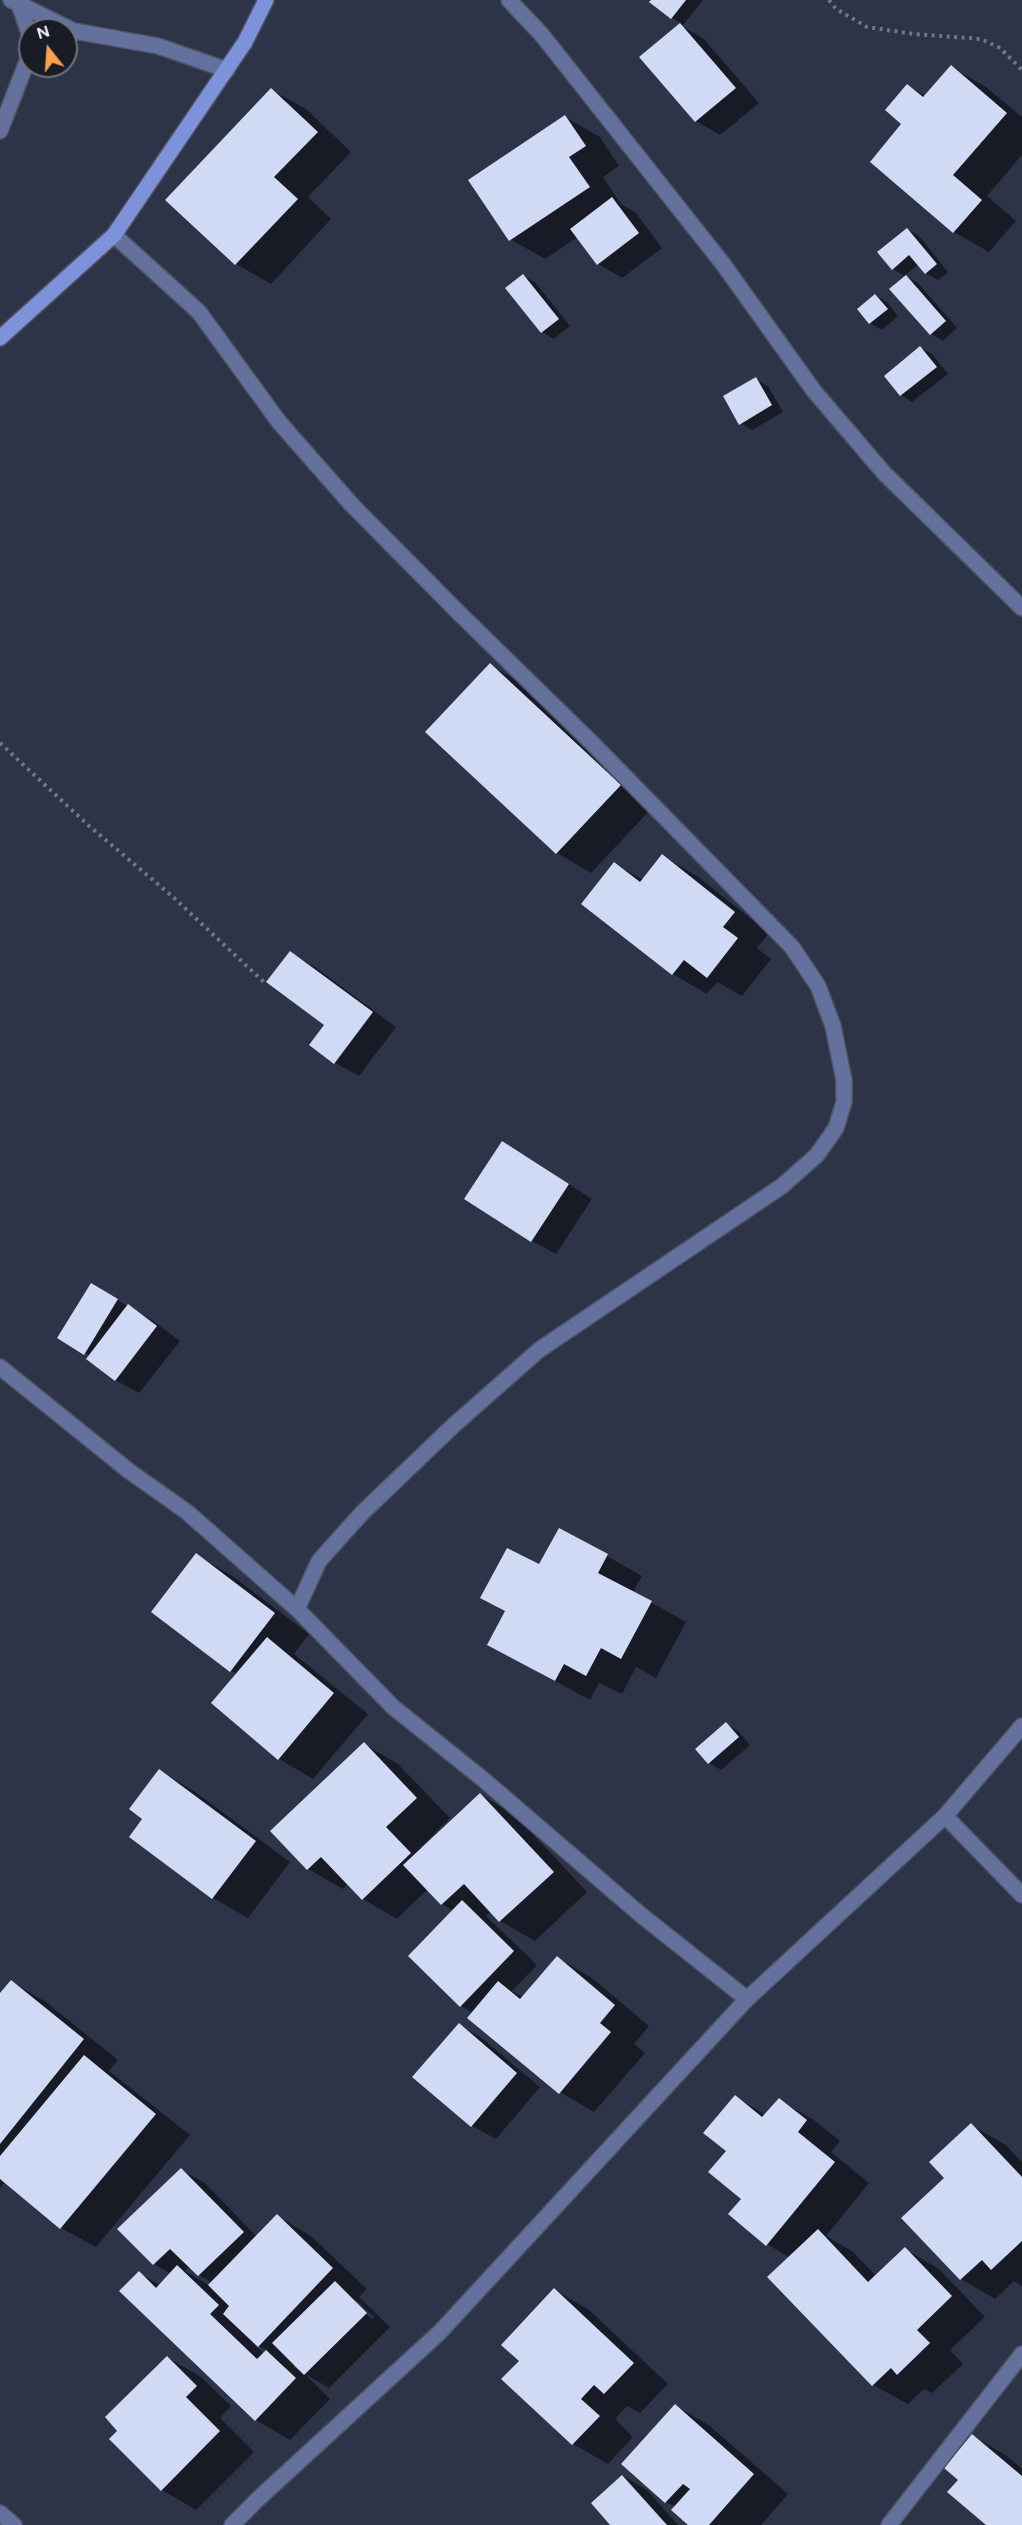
<!DOCTYPE html>
<html>
<head>
<meta charset="utf-8">
<style>
  body { margin:0 }
  #map { position:relative; width:1022px; height:2525px; overflow:hidden; background:#2e3448; font-family:Figtree,sans-serif }
  canvas { display:block }
  .north { position:absolute; left:18px; top:18px; width:60px; height:60px; box-sizing:border-box; background:#191c25; border:2px solid #6f727b; border-radius:50%; rotate:343deg; font-size:16px; font-weight:700; line-height:24px; text-align:center; color:#eff2fd }
  .north::after { content:''; display:block; margin:auto; width:21px; height:27px; background:#f9a04c; clip-path:polygon(50% 0,100% 100%,50% 72%,0 100%) }
</style>
</head>
<body>
<div id="map">
<canvas width="1022" height="2525"></canvas>
<div class="north">N</div>
</div>
<script>
const g = document.querySelector('canvas').getContext('2d');
g.lineJoin = 'round';
function paint(path, color) {
  g.fillStyle = color;
  g.fill(path, 'evenodd');
}
function poly(rows) {
  const path = new Path2D();
  for (const r of rows) {
    path.moveTo(r[0], r[1]);
    for (let i = 2; i < r.length; i += 2) path.lineTo(r[i], r[i + 1]);
  }
  return path;
}
function strokePath(path, color, width, dash) {
  g.strokeStyle = color;
  g.lineWidth = width;
  g.lineCap = dash ? 'butt' : 'round';
  g.setLineDash(dash || []);
  g.stroke(path);
}
const shadow = poly([
  [653,0,703,0,682,26,704,39,759,103,720,135,696,121,641,58,681,23,672,18],
  [951,67,986,87,1022,117,1022,155,987,196,1016,221,989,252,954,232,872,161,904,124,907,86,926,96],
  [271,90,306,109,351,152,308,197,331,219,271,284,236,264],
  [565,117,600,137,619,166,603,177,621,204,636,213,662,248,622,278,598,264,578,237,545,259,510,239],
  [907,229,919,236,948,272,938,280,926,273,919,264,904,276,893,269],
  [523,276,535,282,570,326,554,339,542,332,507,288],
  [906,276,918,283,957,328,943,341,931,334],
  [875,295,887,302,898,316,882,330,870,323],
  [920,348,932,354,948,374,912,402,901,395],
  [756,379,768,386,783,412,752,430,740,423],
  [490,665,525,685,654,806,591,873,557,853],
  [662,856,697,876,769,933,757,948,771,959,742,996,717,982,707,994,673,974,615,864,643,880],
  [291,953,315,967,396,1027,359,1076,335,1063,326,1025],
  [526,1156,592,1199,556,1254,532,1241],
  [91,1285,152,1320,180,1341,139,1393,115,1380,90,1356,59,1338],
  [196,1555,231,1575,309,1634,294,1654,368,1714,313,1779,279,1759,237,1674,231,1671],
  [607,1556,642,1576,633,1592,686,1622,656,1678,636,1667,622,1694,599,1683,590,1700,489,1645],
  [726,1724,738,1731,750,1745,721,1770,709,1763],
  [364,1744,398,1764,450,1818,420,1848,422,1850,481,1795,515,1815,587,1892,535,1941,500,1921,491,1911,486,1916,537,1965,512,1991,524,1998,558,1958,592,1978,649,2026,634,2044,645,2053,594,2112,560,2092,473,2013,461,2006,454,1911,442,1904,428,1889,397,1919,363,1899,348,1884,343,1889,308,1869],
  [160,1771,194,1791,290,1862,248,1918,213,1898,131,1837,144,1818],
  [11,1982,46,2002,118,2060,109,2071,190,2135,96,2247,61,2228,5,2182,0,2188,0,1995],
  [459,2025,483,2039,540,2087,496,2139,472,2126],
  [735,2097,766,2115,779,2100,814,2120,840,2141,831,2152,869,2183,826,2236,852,2251,876,2276,905,2249,939,2269,985,2317,950,2350,963,2364,932,2393,924,2389,908,2404,873,2385,790,2258,767,2244,743,2199,728,2151],
  [971,2125,1006,2145,1022,2162,1022,2286,1014,2281,995,2299,961,2279,946,2178],
  [181,2170,205,2183,257,2237,277,2216,311,2236,367,2289,359,2297,390,2327,329,2388,305,2374,330,2399,290,2440,256,2420,139,2273,160,2285,171,2274,154,2264],
  [190,2266,199,2275,213,2283,210,2286,185,2271],
  [356,2300,374,2317,372,2319,354,2302],
  [254,2344,255,2344,267,2350,264,2354],
  [295,2364,302,2372,293,2367],
  [555,2290,589,2310,668,2384,640,2413,627,2406,615,2419,633,2437,608,2464,573,2444,521,2361],
  [167,2357,201,2377,231,2406,220,2418,254,2452,196,2510,162,2490,119,2431],
  [676,2406,710,2426,788,2494,761,2525,690,2525,676,2507,666,2502,623,2464],
  [973,2436,1007,2456,1022,2469,1022,2525,988,2525,960,2480],
  [623,2476,647,2490,678,2525,612,2525]
]);
const building = poly([
  [651,0,686,0,671,19,649,2],
  [680,23,736,88,695,122,639,57],
  [951,65,1007,113,953,175,982,200,953,233,870,162,901,124,885,110,907,84,923,97],
  [271,88,318,132,274,177,298,199,235,265,165,200],
  [565,115,586,146,569,157,590,187,509,241,468,180],
  [612,197,639,233,597,265,570,229],
  [907,228,937,264,925,274,909,255,892,270,877,252],
  [523,274,559,319,541,333,505,288],
  [906,275,946,321,930,335,889,289],
  [875,294,888,309,869,324,857,309],
  [920,346,937,367,900,396,884,376],
  [756,377,772,405,739,425,723,396],
  [490,663,621,785,556,854,425,732],
  [662,854,735,912,723,927,738,938,707,978,684,960,672,975,581,904,614,862,640,882],
  [290,951,373,1012,334,1064,309,1045,324,1025,266,982],
  [502,1141,569,1184,531,1242,464,1199],
  [91,1283,118,1299,84,1355,57,1338],
  [128,1304,157,1326,115,1381,86,1359],
  [559,1528,608,1554,598,1573,652,1601,621,1659,601,1648,586,1676,564,1664,555,1681,487,1645,505,1611,480,1598,507,1548,539,1564],
  [196,1553,275,1613,230,1672,151,1612],
  [267,1637,334,1693,278,1760,211,1703],
  [726,1722,739,1737,708,1764,695,1749],
  [364,1742,417,1798,386,1827,411,1853,362,1900,321,1857,307,1870,270,1831],
  [159,1769,256,1841,212,1899,129,1837,142,1819,129,1809],
  [480,1793,554,1872,499,1922,464,1884,441,1905,403,1865],
  [462,1900,514,1951,460,2007,408,1956],
  [557,1956,615,2005,600,2023,611,2032,559,2094,467,2018,498,1981,520,1999],
  [11,1980,84,2039,0,2144,0,1993],
  [459,2023,517,2073,471,2127,412,2077],
  [84,2055,156,2114,60,2229,0,2179,0,2156],
  [735,2095,762,2117,779,2098,807,2120,798,2132,835,2162,766,2246,728,2214,741,2199,708,2172,726,2151,703,2133],
  [971,2123,1022,2177,1022,2241,991,2270,982,2260,960,2280,901,2218,944,2178,929,2162],
  [181,2168,244,2232,198,2276,170,2249,153,2265,117,2229],
  [277,2214,333,2268,258,2347,223,2314,229,2306,208,2285],
  [818,2229,868,2282,905,2247,952,2296,917,2330,930,2343,897,2375,891,2368,872,2386,767,2277],
  [177,2265,219,2305,210,2314,257,2359,266,2350,296,2378,255,2421,119,2291,139,2271,156,2288],
  [335,2281,367,2313,304,2375,272,2343],
  [554,2288,634,2363,604,2394,594,2385,581,2399,600,2416,572,2445,501,2379,519,2361,501,2345],
  [167,2356,197,2386,186,2397,220,2431,161,2491,109,2439,117,2431,105,2417],
  [675,2404,754,2474,709,2525,688,2525,671,2510,690,2489,683,2484,665,2503,621,2464],
  [972,2434,1022,2476,1022,2525,986,2525,947,2492,958,2480,944,2468],
  [622,2475,667,2525,610,2525,591,2503]
]);
const path = poly([
  [829,0,836,9,867,27,914,34,981,39,1000,48,1022,70],
  [0,743,88,825,173,897,266,984]
]);
const street = poly([
  [11,0,74,31,158,46,227,70],
  [509,0,542,35,723,264,814,391,884,473,1022,608],
  [19,4,30,36],
  [0,131,30,54],
  [114,235,199,312,279,422,352,505,459,613,590,741,792,947,818,986,833,1026,844,1080,844,1102,836,1128,817,1155,782,1186,539,1350,454,1425,362,1513,319,1561,297,1609],
  [0,1367,129,1471,187,1512,297,1609,393,1707,484,1780,641,1915,747,1999],
  [945,1816,1022,1895],
  [0,2513,14,2525],
  [232,2525,258,2499,440,2332,747,1999,945,1816,1022,1726],
  [889,2525,1022,2354]
]);
const secondary = poly([
  [0,338,114,235,245,42,266,0]
]);
paint(shadow, '#0007');
paint(building, '#d1daf5');
strokePath(street, '#4d5265', 18);
strokePath(secondary, '#4d5265', 18);
strokePath(path, '#727788', 4, [3, 4.5]);
strokePath(street, '#64719d', 15);
strokePath(secondary, '#7d92d8', 15);
</script>
</body>
</html>
